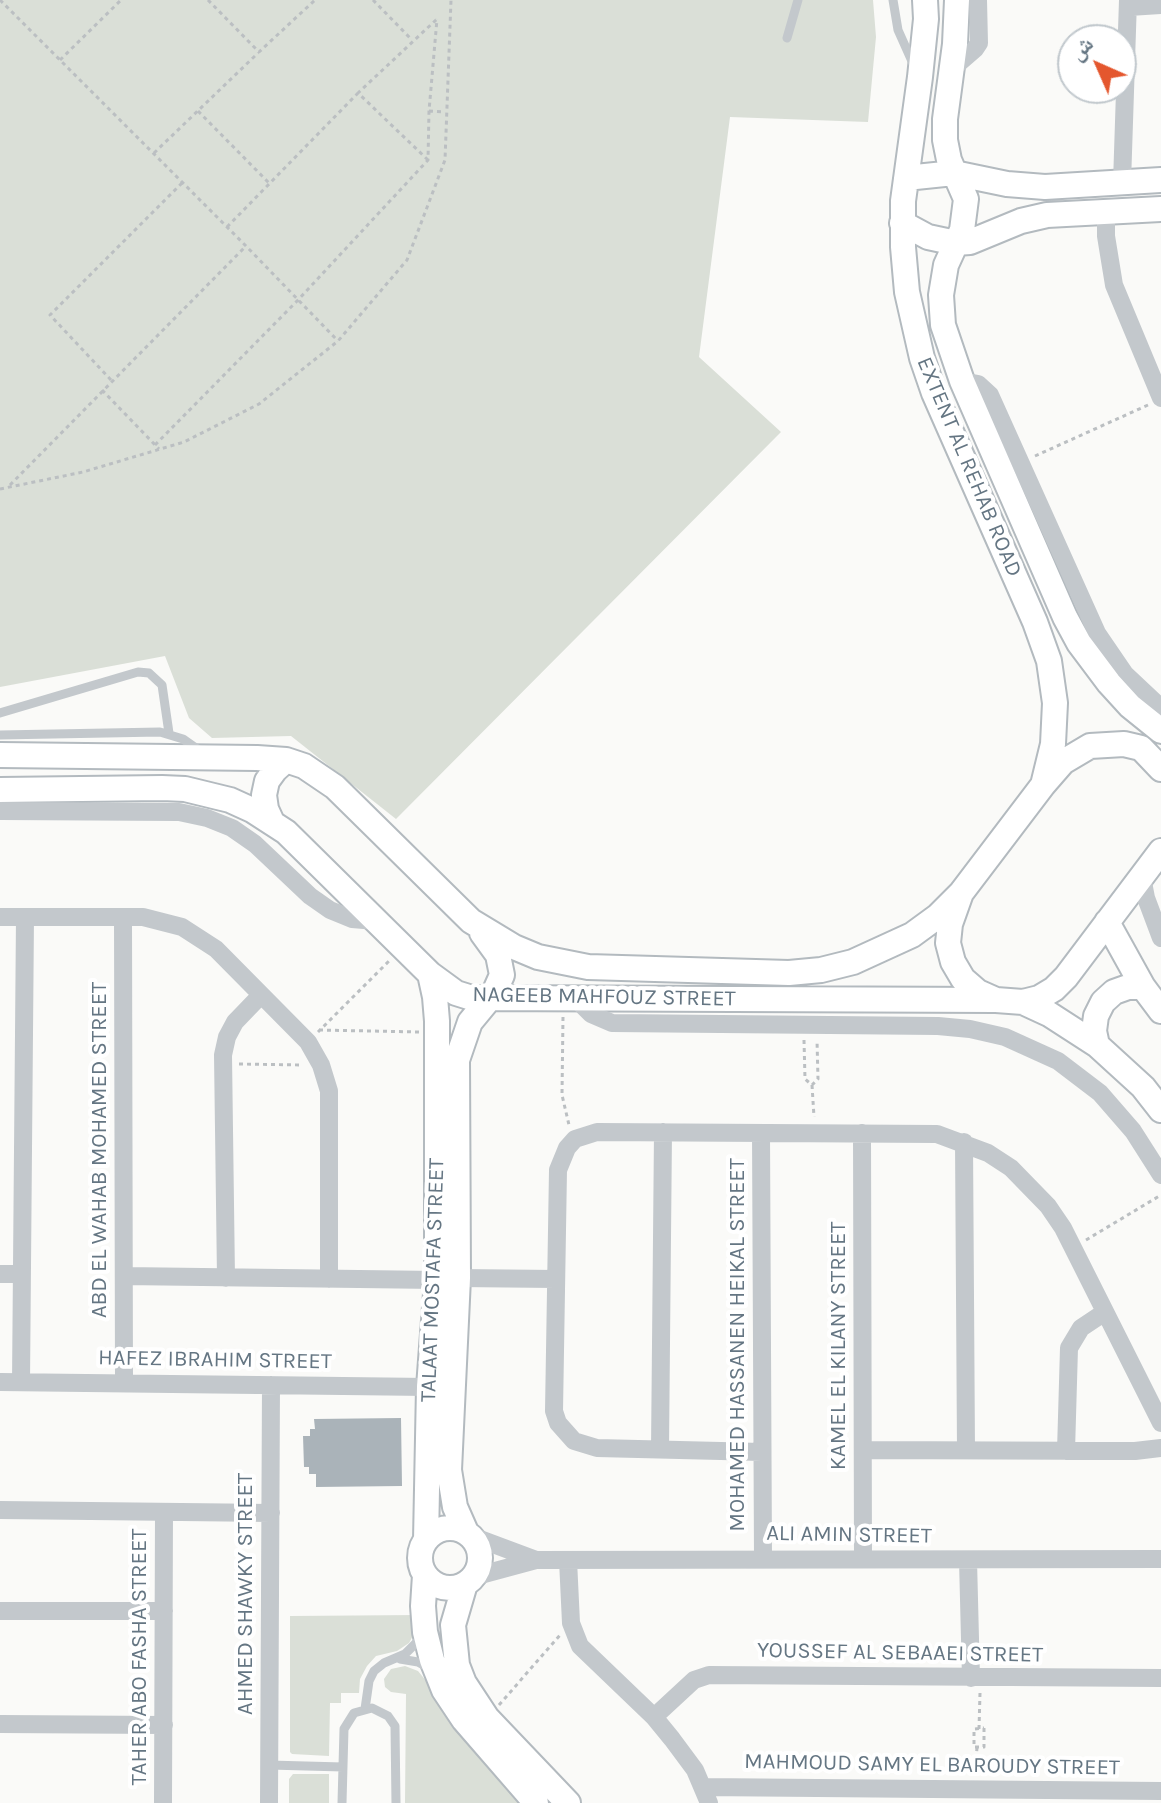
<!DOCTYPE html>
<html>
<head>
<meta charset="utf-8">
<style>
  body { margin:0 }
  #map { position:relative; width:1161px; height:1803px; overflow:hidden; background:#fafaf8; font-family:Karla,"Noto Naskh Arabic",sans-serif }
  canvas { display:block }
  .north { position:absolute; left:1057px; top:24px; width:80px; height:80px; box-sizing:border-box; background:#fff; border:2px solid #c1c8cd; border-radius:50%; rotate:315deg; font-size:22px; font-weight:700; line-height:32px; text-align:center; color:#657683 }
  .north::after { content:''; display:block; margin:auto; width:28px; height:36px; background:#e4572e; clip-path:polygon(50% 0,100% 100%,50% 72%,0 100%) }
</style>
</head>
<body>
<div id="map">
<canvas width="1161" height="1803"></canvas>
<div class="north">ش</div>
</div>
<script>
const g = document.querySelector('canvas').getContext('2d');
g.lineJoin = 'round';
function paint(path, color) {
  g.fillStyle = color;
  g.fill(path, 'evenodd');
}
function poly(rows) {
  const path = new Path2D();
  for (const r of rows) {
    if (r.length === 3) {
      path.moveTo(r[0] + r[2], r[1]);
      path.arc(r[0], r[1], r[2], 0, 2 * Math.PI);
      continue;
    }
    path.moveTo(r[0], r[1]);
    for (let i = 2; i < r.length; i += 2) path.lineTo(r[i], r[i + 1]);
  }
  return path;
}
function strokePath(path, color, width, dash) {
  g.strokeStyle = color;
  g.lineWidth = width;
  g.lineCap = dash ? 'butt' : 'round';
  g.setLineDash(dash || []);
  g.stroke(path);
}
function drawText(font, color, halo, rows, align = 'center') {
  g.font = font + ' Karla,sans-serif';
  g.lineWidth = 8;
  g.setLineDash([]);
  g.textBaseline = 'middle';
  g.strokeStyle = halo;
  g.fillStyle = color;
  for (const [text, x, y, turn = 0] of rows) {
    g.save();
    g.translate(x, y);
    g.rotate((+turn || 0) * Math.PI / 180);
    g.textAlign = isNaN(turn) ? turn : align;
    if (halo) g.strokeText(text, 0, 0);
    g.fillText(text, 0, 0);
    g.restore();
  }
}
const green = poly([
  [0,0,873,0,876,37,868,122,730,117,699,357,781,432,396,819,291,736,212,738,189,718,165,656,0,687],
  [418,1615,416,1630,409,1643,397,1651,376,1656,367,1666,360,1679,359,1693,341,1693,341,1703,330,1703,329,1756,292,1754,290,1752,290,1616],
  [405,1666,418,1671,526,1803,405,1803,406,1694,391,1692,385,1687,384,1679,391,1669],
  [293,1774,329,1774,329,1803,289,1803,289,1779]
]);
const building = poly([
  [401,1418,402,1486,316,1487,316,1474,309,1474,309,1467,304,1467,303,1436,310,1436,310,1429,315,1429,314,1419]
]);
const path = poly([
  [0,0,246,246,338,341],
  [208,0,259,52,315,0],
  [373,0,412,40],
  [60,60,121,0],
  [198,111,270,184],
  [429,111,445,112],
  [154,153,258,53],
  [428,160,358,93,437,19],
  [227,227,358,93],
  [111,380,50,315,183,182],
  [102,390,159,449],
  [155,445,298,300,428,160,429,111,437,19],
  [1035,456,1148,405],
  [10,485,246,246],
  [0,489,83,472,184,442,259,404,338,341,407,260,445,160,451,0],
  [563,1017,562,1095,569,1125],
  [319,1030,420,1032],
  [318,1032,389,961],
  [804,1040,805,1079,812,1085,818,1079,817,1040],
  [239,1064,303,1065],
  [812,1085,814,1117],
  [1086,1240,1161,1195],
  [499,1705,560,1635],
  [984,1728,984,1747,974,1747,974,1729,984,1728],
  [979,1729,980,1693],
  [975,1775,977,1747]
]);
const lane = poly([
  [893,0,898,30,915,68],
  [787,38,798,0],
  [0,713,138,672,149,673,162,685,169,733],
  [0,735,160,732,183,739,200,751],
  [400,1659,418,1662,431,1669],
  [365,1709,369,1681,374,1671,384,1663,405,1654,423,1636],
  [269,1765,343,1767],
  [342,1803,344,1729,354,1713,372,1708,388,1716,395,1726,396,1803]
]);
const street = poly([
  [1129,7,1161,5],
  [952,69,975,49,979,43,978,0],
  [1122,183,1128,0],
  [1106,211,1106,236,1114,285,1161,398],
  [962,381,978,384,990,395,1097,633,1125,674,1161,708],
  [0,811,179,812,207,818,232,828,255,844,310,896,330,910,352,919,376,921],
  [1142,877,1146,898,1161,938],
  [0,917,143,917,182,927,216,949,308,1042,321,1065,329,1091,329,1279],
  [123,917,124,1383],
  [575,998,591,1014,612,1023,938,1026,970,1029,1005,1037,1058,1061,1100,1093,1133,1131,1161,1175],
  [761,1133,763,1558],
  [862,1133,863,1559],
  [964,1142,966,1450],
  [0,1274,22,1274],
  [124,1276,437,1280],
  [226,1278,223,1055,227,1037,235,1022,261,995],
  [458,1278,556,1279],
  [0,1382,429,1387],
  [21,1382,25,917],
  [660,1449,663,1132],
  [863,1450,1135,1451,1161,1448],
  [1066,1451,1069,1348,1081,1328,1105,1312],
  [762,1452,597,1448,574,1441,558,1423,554,1411,558,1170,567,1148,575,1139,597,1132,937,1134,988,1153,1011,1168,1048,1206,1063,1228,1161,1423],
  [0,1510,271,1513],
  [469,1535,536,1560,1161,1559],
  [568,1560,571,1623,580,1646,654,1717,672,1739,695,1770,709,1803],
  [968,1560,971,1678],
  [473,1577,536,1560],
  [0,1611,164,1611],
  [654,1717,694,1680,709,1675,1161,1678],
  [0,1724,164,1725],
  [703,1787,1161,1791],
  [163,1803,164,1512],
  [269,1803,271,1385]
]);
const secondary = poly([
  [925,0,926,19,920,77,903,201,903,247,907,292,922,358,934,393,1035,622,1049,661,1055,703,1053,744,1043,785],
  [957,0,955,44,945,119,945,140,949,160,966,199,962,230,946,265,941,295,943,325,962,381,1065,617,1079,643,1109,683,1130,706,1161,731],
  [906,178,954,173,1007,184,1045,187,1161,180],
  [902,223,928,237,956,243,970,242,1021,221,1047,215,1161,209],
  [0,755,257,758,286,760,304,766,335,787,471,921,514,947,538,957,588,967,789,973,821,970,853,962,912,935,938,916,961,893],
  [1161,769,1141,748,1124,744,1090,746,1063,762,1043,785,961,893,950,924,948,943,953,962,963,979,978,992,996,1000,1023,1002,1039,998,1054,989,1066,977,1161,851],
  [0,790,162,788,185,789,230,800,252,810,286,832,430,974,456,993,472,998,996,1000],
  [272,822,266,809,264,795,267,781,275,770,286,760],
  [1107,922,1143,987,1161,1011],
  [1023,1002,1049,1014,1097,1045,1143,1087,1161,1110],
  [1097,1045,1094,1031,1096,1016,1103,1002,1114,992,1128,987,1143,987],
  [450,1558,30],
  [466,1532,455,1507,449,1470,458,1278,457,1060,470,1022,494,993,502,975,498,955,482,933],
  [426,1540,429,1387,437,1280,437,1021,435,997,430,974],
  [425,1575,423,1606,425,1632,432,1660,444,1690,464,1720,536,1803],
  [465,1584,453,1625,457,1665,464,1683,487,1718,568,1803]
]);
const streetNames = [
  ["EXTENT AL REHAB ROAD",969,467,67],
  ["NAGEEB MAHFOUZ STREET",604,997,1],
  ["ABD EL WAHAB MOHAMED STREET",100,1150,-90],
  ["TALAAT MOSTAFA STREET",433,1280,-88],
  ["MOHAMED HASSANEN HEIKAL STREET",738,1345,-90],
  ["KAMEL EL KILANY STREET",839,1346,-90],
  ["HAFEZ IBRAHIM STREET",215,1360,1],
  ["ALI AMIN STREET",849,1535,1],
  ["AHMED SHAWKY STREET",246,1594,-90],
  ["YOUSSEF AL SEBAAEI STREET",900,1653,1],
  ["TAHER ABO FASHA STREET",140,1657,-90],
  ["MAHMOUD SAMY EL BAROUDY STREET",932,1765,1]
];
paint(green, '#dadfd7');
paint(building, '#aab3b9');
strokePath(secondary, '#b3babf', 28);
strokePath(path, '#bbbfc2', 3, [4, 4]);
strokePath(lane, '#c3c8cc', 9);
strokePath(street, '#c3c8cc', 18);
strokePath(secondary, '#fff', 24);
drawText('22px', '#657683', '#fff', streetNames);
</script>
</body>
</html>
